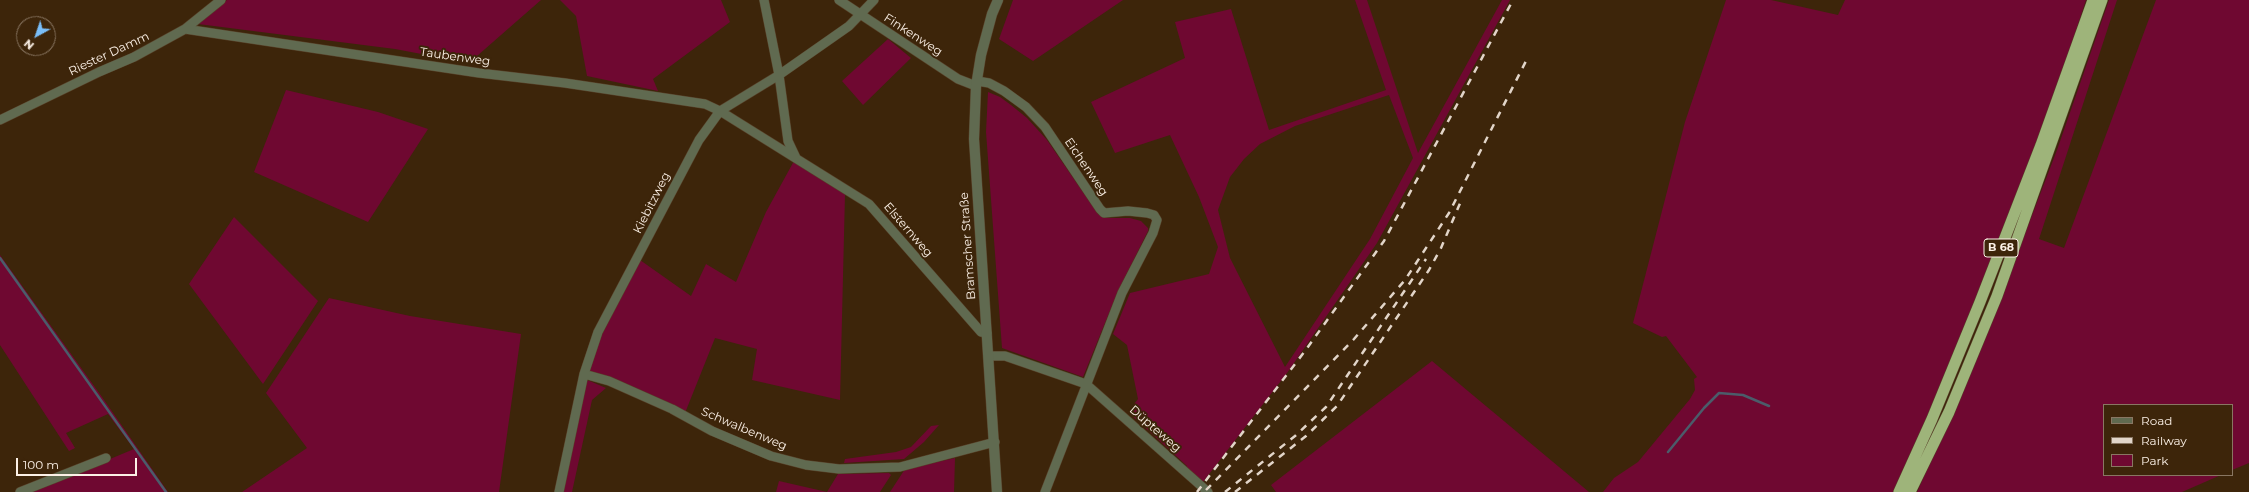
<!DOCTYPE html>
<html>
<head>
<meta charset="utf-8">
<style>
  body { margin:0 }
  #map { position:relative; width:2249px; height:492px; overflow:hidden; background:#3d250a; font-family:Montserrat,sans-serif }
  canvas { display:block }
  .legend { position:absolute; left:2103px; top:404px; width:130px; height:72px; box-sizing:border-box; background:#3d250a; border:1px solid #897662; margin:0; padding:5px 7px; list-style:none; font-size:12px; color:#fbf0e6 }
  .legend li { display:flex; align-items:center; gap:8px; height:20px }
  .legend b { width:20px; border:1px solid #897662 }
  .north { position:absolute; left:16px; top:16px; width:40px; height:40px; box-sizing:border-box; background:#3d250a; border:1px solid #897662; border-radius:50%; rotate:220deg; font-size:11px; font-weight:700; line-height:16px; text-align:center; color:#fbf0e6 }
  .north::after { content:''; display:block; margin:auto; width:14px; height:18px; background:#7abef8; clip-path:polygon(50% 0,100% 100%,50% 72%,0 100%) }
  .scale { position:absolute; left:16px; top:458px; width:121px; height:18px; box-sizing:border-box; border:2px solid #fbf0e6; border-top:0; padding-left:5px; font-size:12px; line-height:14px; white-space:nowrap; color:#fbf0e6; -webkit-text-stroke:3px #3d250a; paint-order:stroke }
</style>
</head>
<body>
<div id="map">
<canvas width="2249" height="492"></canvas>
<ul class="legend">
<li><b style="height:5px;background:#606a50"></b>Road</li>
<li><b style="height:5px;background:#e2d5c9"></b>Railway</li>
<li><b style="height:11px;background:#6f0831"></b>Park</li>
</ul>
<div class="north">N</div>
<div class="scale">100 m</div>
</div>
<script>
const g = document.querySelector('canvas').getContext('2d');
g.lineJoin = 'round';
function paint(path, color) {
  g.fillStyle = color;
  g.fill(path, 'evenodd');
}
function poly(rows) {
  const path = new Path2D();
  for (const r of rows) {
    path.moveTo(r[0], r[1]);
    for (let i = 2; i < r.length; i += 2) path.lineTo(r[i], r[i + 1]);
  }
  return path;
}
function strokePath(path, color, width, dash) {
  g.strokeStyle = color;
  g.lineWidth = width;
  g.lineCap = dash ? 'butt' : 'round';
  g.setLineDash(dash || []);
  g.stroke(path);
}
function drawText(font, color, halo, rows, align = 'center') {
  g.font = font + ' Montserrat,sans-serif';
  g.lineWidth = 4;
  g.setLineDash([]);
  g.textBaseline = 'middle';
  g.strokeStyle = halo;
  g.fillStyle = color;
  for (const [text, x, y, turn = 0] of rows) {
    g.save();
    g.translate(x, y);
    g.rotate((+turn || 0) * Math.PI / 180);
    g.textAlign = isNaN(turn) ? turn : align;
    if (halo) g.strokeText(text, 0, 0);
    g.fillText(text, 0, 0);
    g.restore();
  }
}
const green = poly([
  [227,0,541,0,469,63,395,49,198,24],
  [560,0,721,0,730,22,653,79,658,91,587,76,576,16],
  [1013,0,1123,0,1033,61,999,39],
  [1355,0,1367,0,1418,153,1502,0,1510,0,1377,243,1287,373,1203,482,1185,468,1187,466,1128,412,1138,399,1127,345,1113,334,1130,293,1209,274,1218,247,1199,197,1170,135,1115,153,1091,102,1185,58,1175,22,1231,9,1269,130,1386,90],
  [1389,95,1413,158,1370,239,1285,367,1230,258,1218,210,1230,177,1244,159,1260,144,1295,126],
  [1726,0,1771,0,1838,15,1845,0,2086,0,2054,97,2005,229,1921,434,1893,492,1603,492,1614,478,1638,462,1690,399,1695,390,1694,379,1697,377,1666,336,1662,337,1633,323,1685,122],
  [2109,0,2117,0,2039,239,2064,248,2156,0,2249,0,2249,463,2232,470,2232,405,2104,405,2104,475,2221,475,2182,492,1917,492,1979,354,2057,150],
  [888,39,911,58,863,105,842,81],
  [286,90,378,112,428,129,368,222,254,172],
  [988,92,1000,97,1011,105,1027,118,1047,140,1098,214,1107,218,1130,218,1141,221,1148,228,1148,231,1118,291,1083,377,1002,348,986,132],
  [794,161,845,194,840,400,752,380,757,349,715,338,685,413,587,372,600,338,640,260,691,296,706,264,736,282,766,212],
  [234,217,318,301,263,384,189,284],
  [0,255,102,397,168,492,31,492,134,449,108,414,66,433,75,448,69,451,0,345],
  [329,298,410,316,521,334,499,492,242,492,307,448,266,393],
  [1432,361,1589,492,1276,492,1271,485],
  [585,379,606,388,592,400,572,492,561,492],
  [939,425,924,442,904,459,844,463,845,459,896,452,911,447,931,426],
  [955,458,954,492,890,492,905,469],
  [889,473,891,475,880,492,776,492,779,481,827,492,838,474]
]);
const stream = poly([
  [0,258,166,492],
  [1668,452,1704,408,1719,393,1743,395,1769,406]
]);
const minor = poly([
  [764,0,779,75,788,141,796,158],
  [839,0,958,79,976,86],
  [185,29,479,73,565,83,705,104,720,111,869,204,981,332,987,333],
  [977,81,989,83,1004,91,1026,107,1045,127,1100,209,1104,213,1128,211,1147,213,1154,215,1157,220,1153,233,1122,293,1045,492],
  [0,120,99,72,134,57,185,29,221,0],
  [989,356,1005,356,1086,384,1208,492],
  [584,374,609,381,672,409,712,431,771,456,806,465,839,469,900,467,995,442],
  [20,492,106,458],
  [559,492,584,374,598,332,699,140,720,111,779,75,849,26,874,0]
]);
const tertiary = poly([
  [997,492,974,139,976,86,981,55,992,14,998,0]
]);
const trunk = poly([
  [1899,492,1932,419,1980,302,2041,145,2093,0],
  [1910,492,1949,412,1997,296,2102,0]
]);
const rail = poly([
  [1206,490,1354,339,1405,280,1449,213,1526,61],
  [1197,492,1305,351,1384,241,1513,0],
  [1225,492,1295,436,1326,407,1426,259],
  [1235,492,1306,436,1337,406,1429,270,1441,248,1461,201]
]);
const shields = [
  [2001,248,34]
];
const shieldNames = [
  ["B 68",2001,248]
];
const streetNames = [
  ["Finkenweg",913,35,33],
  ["Riester Damm",109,54,-25],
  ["Taubenweg",455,57,8],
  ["Eichenweg",1086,167,56],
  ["Kiebitzweg",652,203,-63],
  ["Elsternweg",908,230,49],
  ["Bramscher Straße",968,246,-94],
  ["Schwalbenweg",744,429,23],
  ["Düpteweg",1155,429,41]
];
paint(green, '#6f0831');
strokePath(stream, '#4b5c6a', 2.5);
strokePath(minor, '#584129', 10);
strokePath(tertiary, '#584129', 11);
strokePath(trunk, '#584129', 12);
strokePath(minor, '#606a50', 9);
strokePath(tertiary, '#606a50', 10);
strokePath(trunk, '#9eb47a', 11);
strokePath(rail, '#e2d5c9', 2.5, [7, 7]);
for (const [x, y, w] of shields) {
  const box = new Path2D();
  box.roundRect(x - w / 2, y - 9, w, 18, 3);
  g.fillStyle = '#3d250a';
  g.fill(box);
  strokePath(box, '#fbf0e6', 1);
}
drawText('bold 11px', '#fbf0e6', null, shieldNames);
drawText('12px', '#fbf0e6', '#3d250a', streetNames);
</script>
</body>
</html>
